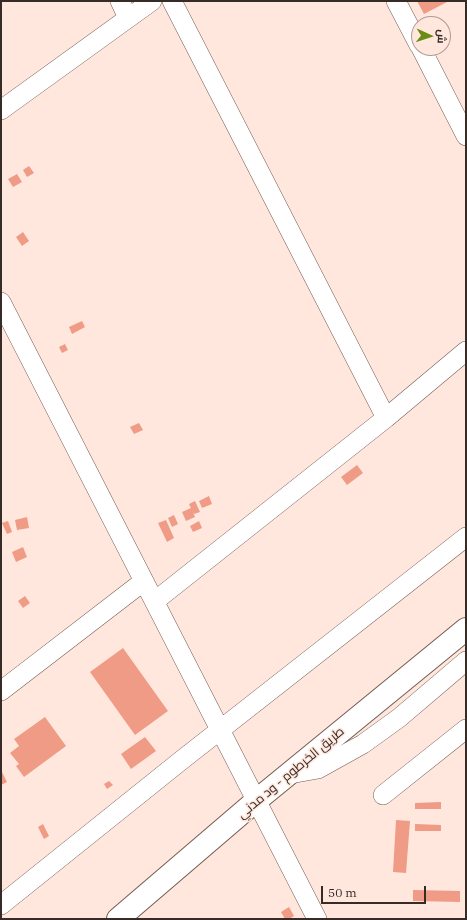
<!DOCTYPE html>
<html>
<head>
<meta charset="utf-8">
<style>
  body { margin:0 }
  #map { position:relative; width:467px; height:920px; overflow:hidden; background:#ffe7dd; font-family:"IBM Plex Serif",Cairo,serif }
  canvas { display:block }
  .frame { position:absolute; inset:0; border:2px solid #362b27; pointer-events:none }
  .north { position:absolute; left:411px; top:16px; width:40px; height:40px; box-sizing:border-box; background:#ffe7dd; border:1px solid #af9c94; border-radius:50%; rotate:93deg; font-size:11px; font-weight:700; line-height:16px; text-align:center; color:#362b27 }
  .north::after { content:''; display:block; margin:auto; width:14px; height:18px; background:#698c13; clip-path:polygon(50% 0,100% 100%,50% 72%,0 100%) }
  .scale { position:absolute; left:321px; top:886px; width:105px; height:18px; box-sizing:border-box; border:2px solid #362b27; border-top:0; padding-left:5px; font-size:12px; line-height:14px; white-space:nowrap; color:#362b27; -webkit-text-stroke:3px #ffe7dd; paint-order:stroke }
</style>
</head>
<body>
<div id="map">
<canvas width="467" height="920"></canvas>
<div class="frame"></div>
<div class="north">ش</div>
<div class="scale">50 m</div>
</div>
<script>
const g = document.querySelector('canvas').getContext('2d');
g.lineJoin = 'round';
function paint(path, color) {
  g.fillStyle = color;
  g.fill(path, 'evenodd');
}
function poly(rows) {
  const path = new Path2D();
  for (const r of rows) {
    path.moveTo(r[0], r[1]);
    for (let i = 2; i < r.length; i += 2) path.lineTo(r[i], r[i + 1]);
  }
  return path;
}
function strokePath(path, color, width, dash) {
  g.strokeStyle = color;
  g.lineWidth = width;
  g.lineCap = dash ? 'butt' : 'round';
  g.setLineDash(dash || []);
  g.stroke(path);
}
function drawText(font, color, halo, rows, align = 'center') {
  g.font = font + ' "IBM Plex Serif",Cairo,serif';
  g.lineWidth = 3;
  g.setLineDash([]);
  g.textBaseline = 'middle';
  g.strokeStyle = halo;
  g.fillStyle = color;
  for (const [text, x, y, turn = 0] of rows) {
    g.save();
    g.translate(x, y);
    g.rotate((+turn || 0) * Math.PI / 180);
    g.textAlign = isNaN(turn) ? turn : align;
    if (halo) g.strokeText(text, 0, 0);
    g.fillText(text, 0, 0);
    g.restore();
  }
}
const building = poly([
  [417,1,449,1,424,14],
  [29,166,34,173,27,177,23,170],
  [17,174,22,182,13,187,8,179],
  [23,232,29,241,22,246,16,237],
  [82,321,85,327,72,334,69,327],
  [65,344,68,350,62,353,59,347],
  [139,423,143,430,134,434,130,427],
  [357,465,363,473,347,485,341,477],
  [209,496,212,504,202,508,199,501],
  [195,501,200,512,194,514,192,510,195,517,186,521,182,512,191,508,189,504],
  [174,515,178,524,172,527,168,518],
  [27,517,29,528,17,530,15,520],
  [166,520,174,538,167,542,158,523],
  [8,521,12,532,7,534,2,523],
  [199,521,202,528,193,532,190,526],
  [23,547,27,557,16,562,12,552],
  [25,596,30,603,23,608,18,601],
  [123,648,168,711,135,735,90,672],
  [45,717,66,746,24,777,16,766,19,764,10,753,19,746,14,739],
  [145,737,156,751,131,769,121,754],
  [1,770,7,782,1,785],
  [109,781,113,785,107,789,104,784],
  [441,802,441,809,415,809,415,803],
  [396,820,410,821,406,873,393,872],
  [43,824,49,836,44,839,38,827],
  [415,824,441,825,441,831,415,831],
  [413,890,460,891,460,902,413,901],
  [289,907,294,916,289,919,285,919,281,912]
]);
const minor = poly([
  [120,1,128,18],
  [172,1,386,418],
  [396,1,419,45],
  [421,48,466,136],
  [1,110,152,1],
  [1,302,317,919],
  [155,601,386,418,466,351],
  [1,691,144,581],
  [290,774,318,769,363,744,399,718,466,661],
  [383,795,466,729],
  [1,905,183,759,466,537]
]);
const highway = poly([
  [118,919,257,800,466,629]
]);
const streetNames = [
  ["طريق الخرطوم - ود مدني",291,773,-40]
];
paint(building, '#f09b85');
strokePath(minor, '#755c52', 20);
strokePath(highway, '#755c52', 24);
strokePath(minor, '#fff', 19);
strokePath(highway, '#fff', 22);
drawText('13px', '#362b27', '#ffe7dd', streetNames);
</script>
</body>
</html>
